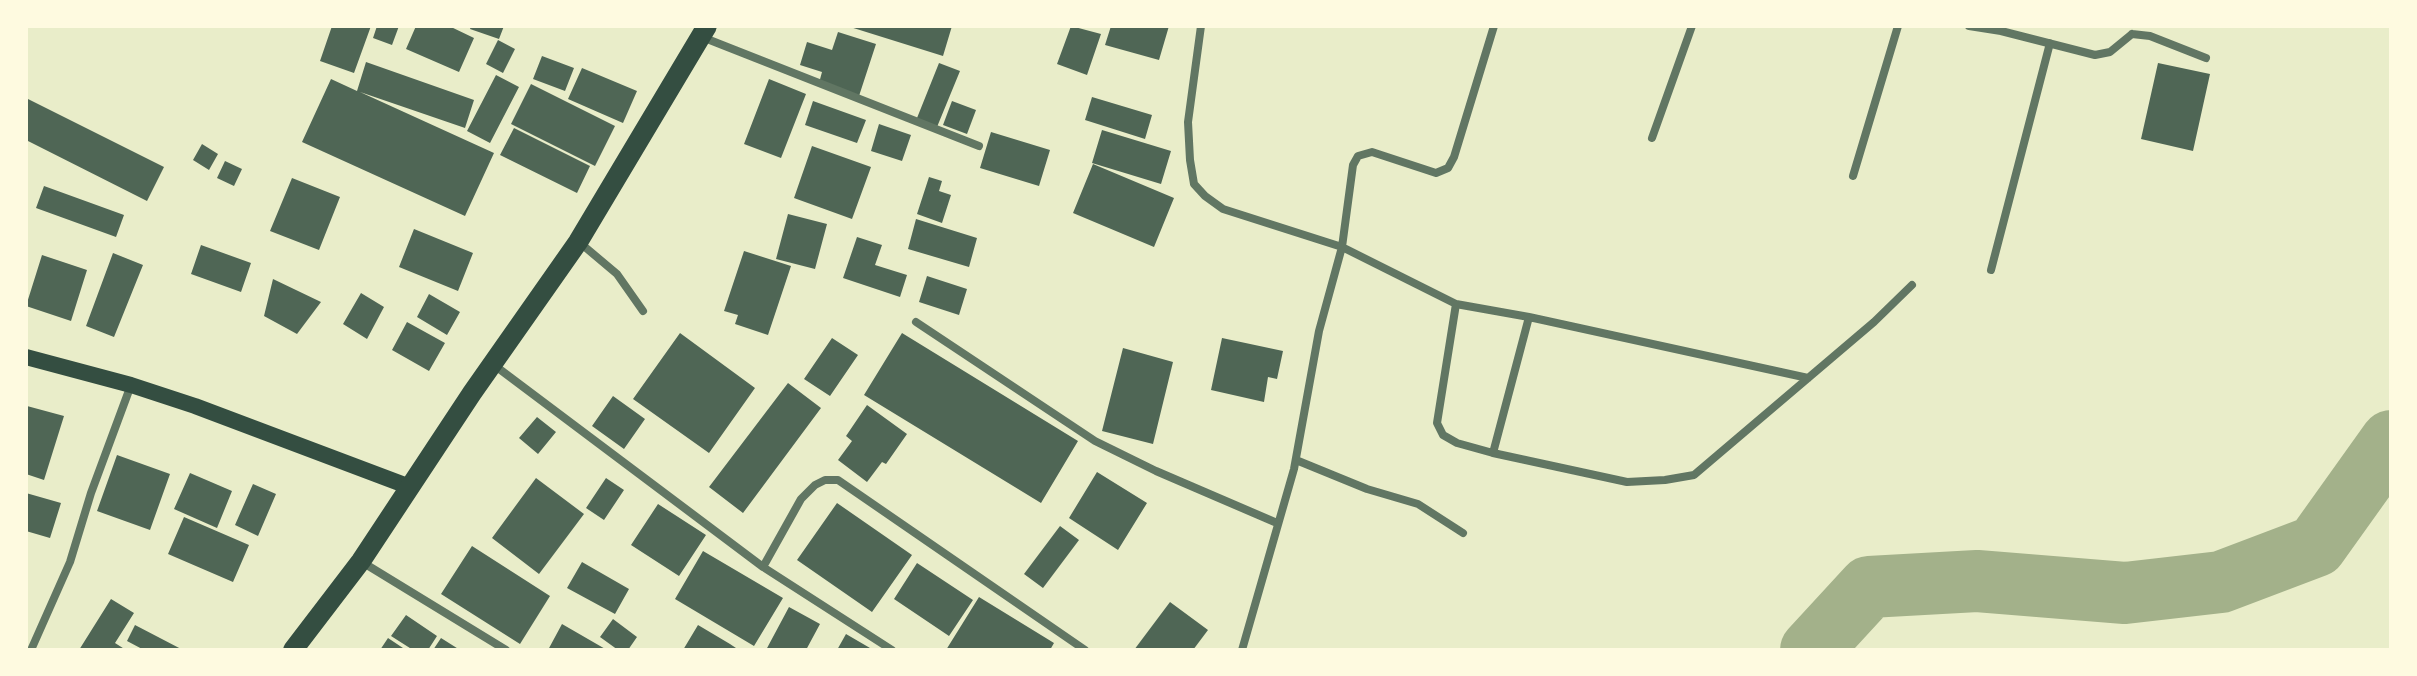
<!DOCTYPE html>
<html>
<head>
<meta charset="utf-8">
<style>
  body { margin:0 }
  #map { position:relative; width:2417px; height:676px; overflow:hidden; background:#e9edc9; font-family:Manrope,sans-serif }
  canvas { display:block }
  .frame { position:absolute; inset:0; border:28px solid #fefae0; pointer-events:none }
</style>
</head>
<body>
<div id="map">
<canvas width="2417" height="676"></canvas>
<div class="frame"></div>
</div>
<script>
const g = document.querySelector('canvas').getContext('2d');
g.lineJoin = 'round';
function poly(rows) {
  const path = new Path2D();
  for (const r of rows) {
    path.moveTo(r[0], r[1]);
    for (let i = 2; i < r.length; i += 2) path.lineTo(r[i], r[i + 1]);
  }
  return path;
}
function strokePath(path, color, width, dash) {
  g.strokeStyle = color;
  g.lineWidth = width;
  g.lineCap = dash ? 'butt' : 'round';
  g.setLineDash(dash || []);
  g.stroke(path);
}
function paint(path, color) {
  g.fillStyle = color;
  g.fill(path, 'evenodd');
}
const river = poly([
  [1811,650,1869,587,1977,581,2125,593,2221,582,2316,546,2391,441]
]);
const building = poly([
  [332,26,371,26,354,73,320,61],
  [377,26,399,26,392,45,373,38],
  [416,26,449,26,474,38,459,72,406,49],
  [471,26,504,26,499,39,470,29],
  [847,26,952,26,943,56],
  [1071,26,1101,34,1087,75,1057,64],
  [1111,26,1169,26,1159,60,1105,45],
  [838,32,876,44,859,96,819,83,822,72,800,65,807,42,832,50],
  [498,40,515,49,503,73,486,64],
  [542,56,574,68,565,91,533,79],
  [366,62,474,100,465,128,360,92,494,153,465,216,302,142,331,79,357,91],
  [939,63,960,71,937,127,917,118],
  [2158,63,2210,74,2193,151,2141,139],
  [582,68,637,91,623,123,568,99],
  [496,75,519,87,490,143,467,131],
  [769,79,806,94,781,158,744,144],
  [531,84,615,126,595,166,511,124],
  [1092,97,1152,115,1145,139,1085,120],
  [28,99,164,167,147,201,26,140],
  [813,101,866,120,857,143,805,125],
  [952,101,976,110,967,134,943,125],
  [879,124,911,135,902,161,871,151],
  [514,128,590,166,577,193,500,155],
  [1102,130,1171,151,1161,184,1092,163],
  [991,132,1050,150,1039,186,980,168],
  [202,144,218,154,209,170,193,160],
  [812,146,871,167,852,219,794,198],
  [225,161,242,169,234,186,217,178],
  [1093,164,1174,198,1154,247,1073,213],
  [929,177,942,181,939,191,951,195,942,223,917,214],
  [292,178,340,197,319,250,270,231],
  [44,186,124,215,116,237,36,208],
  [788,214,827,224,815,269,776,259],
  [916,219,977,238,969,267,908,249],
  [414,229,473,253,458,291,399,267],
  [857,237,882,245,875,265,907,275,900,297,843,278],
  [201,245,251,263,241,292,191,274],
  [744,251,791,266,768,335,735,324,738,315,724,311],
  [113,253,143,265,114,337,86,326],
  [42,255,87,270,71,321,26,306],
  [927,276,967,289,959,315,919,302],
  [273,279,321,302,297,334,264,316],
  [361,293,384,307,367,339,343,324],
  [429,294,460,312,447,335,417,317],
  [407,322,445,343,429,371,392,350],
  [680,333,755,388,709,453,633,399],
  [902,333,1078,441,1041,503,864,395],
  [832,338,858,355,830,396,804,379],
  [1222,338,1283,351,1277,379,1268,377,1264,402,1211,390],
  [1123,348,1173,362,1153,444,1102,431],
  [788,383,821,408,743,513,709,487],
  [613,396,645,419,624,449,592,426],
  [867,405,907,434,886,464,882,462,867,482,838,460,852,441,846,436],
  [27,406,64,416,44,480,26,474],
  [537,417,556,432,538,454,519,438],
  [117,455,170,474,150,530,97,511],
  [1097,472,1147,503,1118,550,1069,518],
  [190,473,232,491,217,528,174,509],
  [536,478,584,514,539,574,492,538],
  [606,478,624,490,604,520,586,508],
  [253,484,276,494,258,536,235,525],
  [26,493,61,503,50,538,26,531],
  [837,503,912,555,872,612,797,560],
  [658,504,706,535,679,576,631,545],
  [184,517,249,545,233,582,168,554],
  [1060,526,1079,540,1043,588,1024,574],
  [472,546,550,596,520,644,441,594],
  [703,551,783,598,754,646,675,599],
  [582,562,629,589,615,614,567,588],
  [917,563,973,600,949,636,894,599],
  [979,597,1054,643,1050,650,946,650],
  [111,599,134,613,115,643,126,650,79,650],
  [1170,602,1208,630,1193,650,1134,650],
  [789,607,820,624,806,650,766,650],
  [406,615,437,636,428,650,413,650,391,636],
  [613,619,637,637,628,650,618,650,600,637],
  [562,624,607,650,548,650],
  [135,625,183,650,144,650,127,641],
  [698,625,730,644,739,650,683,650],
  [846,634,870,648,869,650,837,650],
  [388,638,406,650,380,650],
  [441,638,460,650,433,650]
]);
const minor = poly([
  [1201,26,1188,122,1190,160,1194,184,1205,196,1223,209,1342,247,1456,304,1529,317,1808,378],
  [1969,26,2001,31,2095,55,2110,52,2132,34],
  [2132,34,2150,36,2206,58],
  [702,37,979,146],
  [1652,138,1692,26],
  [1853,176,1898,26],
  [579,242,617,274,643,311],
  [1991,270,2050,43],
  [1456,304,1437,423,1443,435,1457,443,1493,453,1529,317],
  [916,322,1095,441,1156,471,1277,523],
  [494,365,763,567,801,499,815,485,825,480,838,480,1085,650],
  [1493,453,1627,482,1665,480,1694,475,1874,322,1912,285],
  [1296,460,1367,489,1418,504,1463,533],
  [362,562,506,650],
  [763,567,892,650],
  [31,650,70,562,91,493,131,385],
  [1242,650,1294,469,1319,331,1342,247,1353,165,1358,156,1372,152,1436,173,1448,168,1454,157,1494,26]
]);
const secondary = poly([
  [26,357,131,385,195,406,410,487]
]);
const primary = poly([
  [293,650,361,561,472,393,578,242,707,26]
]);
strokePath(river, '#a3b18a', 62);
paint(building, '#4f6655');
strokePath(minor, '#617663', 8);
strokePath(secondary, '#344e41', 16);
strokePath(primary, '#344e41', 20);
</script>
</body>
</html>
